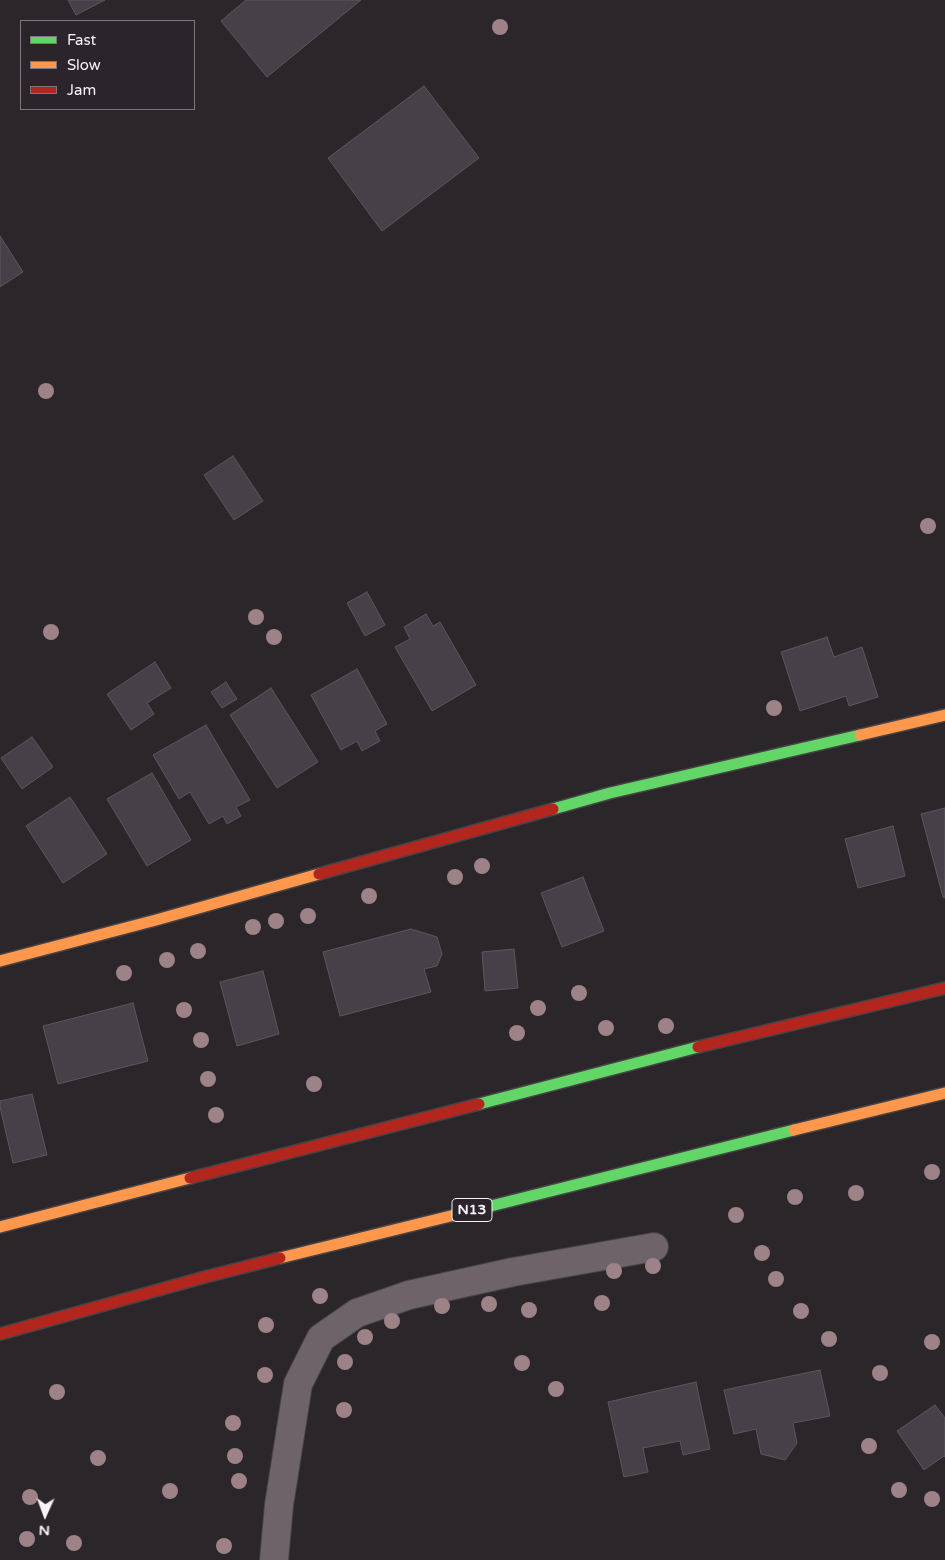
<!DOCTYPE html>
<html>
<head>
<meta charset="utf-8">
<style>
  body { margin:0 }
  #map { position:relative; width:945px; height:1560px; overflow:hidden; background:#2a262a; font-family:"Varela Round",sans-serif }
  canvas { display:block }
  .legend { position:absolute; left:20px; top:20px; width:175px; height:90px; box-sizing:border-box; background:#2b252b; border:1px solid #7d777c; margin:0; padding:6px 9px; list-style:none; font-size:15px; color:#f7f2f6 }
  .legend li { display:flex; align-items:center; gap:10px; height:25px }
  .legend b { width:25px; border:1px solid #7d777c }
  .north { position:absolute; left:20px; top:1490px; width:50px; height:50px; -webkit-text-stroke:4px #2b252b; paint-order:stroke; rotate:182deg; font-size:14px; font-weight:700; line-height:20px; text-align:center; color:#f7f2f6 }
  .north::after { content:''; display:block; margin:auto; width:18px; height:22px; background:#f7f2f6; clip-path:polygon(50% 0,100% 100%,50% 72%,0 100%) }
</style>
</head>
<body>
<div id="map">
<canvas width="945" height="1560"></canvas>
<ul class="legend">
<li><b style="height:6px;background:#63d668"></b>Fast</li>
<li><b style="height:6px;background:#ff974d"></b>Slow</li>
<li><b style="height:6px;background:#b3261e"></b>Jam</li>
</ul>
<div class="north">N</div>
</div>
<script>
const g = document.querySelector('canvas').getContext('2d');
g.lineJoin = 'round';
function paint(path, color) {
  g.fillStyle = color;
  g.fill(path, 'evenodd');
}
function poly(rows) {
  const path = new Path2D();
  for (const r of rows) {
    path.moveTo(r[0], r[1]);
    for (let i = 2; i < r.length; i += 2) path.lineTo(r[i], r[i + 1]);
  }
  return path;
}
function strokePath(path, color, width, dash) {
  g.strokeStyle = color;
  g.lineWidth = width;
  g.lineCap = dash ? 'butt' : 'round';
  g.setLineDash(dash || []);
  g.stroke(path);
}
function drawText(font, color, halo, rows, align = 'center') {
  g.font = font + ' "Varela Round",sans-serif';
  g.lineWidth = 4.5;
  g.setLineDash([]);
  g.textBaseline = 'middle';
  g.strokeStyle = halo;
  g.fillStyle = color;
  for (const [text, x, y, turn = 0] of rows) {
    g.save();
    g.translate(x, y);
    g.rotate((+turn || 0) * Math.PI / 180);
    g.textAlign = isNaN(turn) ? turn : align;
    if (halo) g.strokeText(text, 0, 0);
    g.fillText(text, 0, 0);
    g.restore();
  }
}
const building = poly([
  [68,0,105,0,76,15,68,0],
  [246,0,361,0,267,77,221,21,246,0],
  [424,86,479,158,382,231,328,158,424,86],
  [0,236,23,272,0,287,0,236],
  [233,456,263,501,234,520,204,475,233,456],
  [367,592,385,625,365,636,347,603,367,592],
  [426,614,433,626,440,622,476,685,432,711,395,647,410,639,404,627,426,614],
  [827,637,834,657,862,647,878,697,849,706,846,696,800,711,781,652,827,637],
  [155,662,171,688,147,703,154,714,131,730,107,694,155,662],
  [357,669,387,724,375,731,380,741,362,751,357,741,341,750,311,695,357,669],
  [226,682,237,699,222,708,211,692,226,682],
  [271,688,318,762,277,788,230,715,271,688],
  [206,725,250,800,236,807,241,816,227,824,223,816,209,824,190,792,179,799,153,755,206,725],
  [32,737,53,767,22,789,1,758,32,737],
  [152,773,191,840,147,866,107,799,152,773],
  [70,797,107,854,63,883,26,826,70,797],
  [945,808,945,898,943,897,921,814,945,808],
  [893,826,905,876,858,888,845,839,893,826],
  [583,877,604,931,562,947,541,893,583,877],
  [411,929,437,937,442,954,437,966,424,969,431,992,340,1016,323,952,411,929],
  [514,949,518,988,485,991,482,952,514,949],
  [263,971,279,1034,237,1046,220,982,263,971],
  [133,1003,148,1061,58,1084,43,1026,133,1003],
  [32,1094,47,1155,13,1163,0,1107,0,1101,32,1094],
  [820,1370,830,1416,793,1423,797,1443,785,1460,761,1454,756,1429,734,1434,724,1390,820,1370],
  [696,1382,710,1449,683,1455,680,1441,643,1448,648,1472,624,1477,608,1402,696,1382],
  [935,1405,945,1418,945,1457,944,1456,924,1470,897,1431,935,1405]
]);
const street = poly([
  [274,1560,279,1505,298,1384,321,1338,357,1313,409,1295,513,1272,654,1247]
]);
const fast = poly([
  [553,809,610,793,860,735],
  [479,1104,698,1047],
  [471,1211,794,1130]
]);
const slow = poly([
  [860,735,945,715],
  [0,961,156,920,319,874],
  [794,1130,945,1093],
  [0,1227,190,1178],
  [280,1258,471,1211]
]);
const jam = poly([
  [319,874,553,809],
  [698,1047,945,988],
  [190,1178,479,1104],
  [0,1334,205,1277,280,1258]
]);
const trees = [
  [500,27],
  [46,391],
  [928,526],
  [256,617],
  [51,632],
  [274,637],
  [774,708],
  [482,866],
  [455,877],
  [369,896],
  [308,916],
  [276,921],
  [253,927],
  [198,951],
  [167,960],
  [124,973],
  [579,993],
  [538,1008],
  [184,1010],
  [666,1026],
  [606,1028],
  [517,1033],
  [201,1040],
  [208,1079],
  [314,1084],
  [216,1115],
  [932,1172],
  [856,1193],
  [795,1197],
  [736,1215],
  [762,1253],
  [653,1266],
  [614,1271],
  [776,1279],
  [320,1296],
  [602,1303],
  [489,1304],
  [442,1306],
  [529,1310],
  [801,1311],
  [392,1321],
  [266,1325],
  [365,1337],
  [829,1339],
  [932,1342],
  [345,1362],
  [522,1363],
  [880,1373],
  [265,1375],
  [556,1389],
  [57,1392],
  [344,1410],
  [233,1423],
  [869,1446],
  [235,1456],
  [98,1458],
  [239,1481],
  [899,1490],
  [170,1491],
  [30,1497],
  [932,1499],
  [27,1539],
  [74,1543],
  [224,1546]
];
const shields = [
  [472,1210,40]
];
const shieldNames = [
  ["N13",472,1210]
];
paint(building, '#464149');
strokePath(building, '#5a585c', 1);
strokePath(street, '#464346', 30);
strokePath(fast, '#464346', 14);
strokePath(slow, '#464346', 14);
strokePath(jam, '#464346', 14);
strokePath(street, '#6e6369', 28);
strokePath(fast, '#63d668', 11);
strokePath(slow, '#ff974d', 11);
strokePath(jam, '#b3261e', 11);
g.fillStyle = '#9d8288';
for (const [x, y] of trees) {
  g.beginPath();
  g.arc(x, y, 8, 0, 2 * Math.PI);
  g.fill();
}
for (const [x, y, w] of shields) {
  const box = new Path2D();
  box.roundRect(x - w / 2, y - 11.5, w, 23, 4);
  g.fillStyle = '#2b252b';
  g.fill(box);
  strokePath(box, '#f7f2f6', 1);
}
drawText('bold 14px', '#f7f2f6', null, shieldNames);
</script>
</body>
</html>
